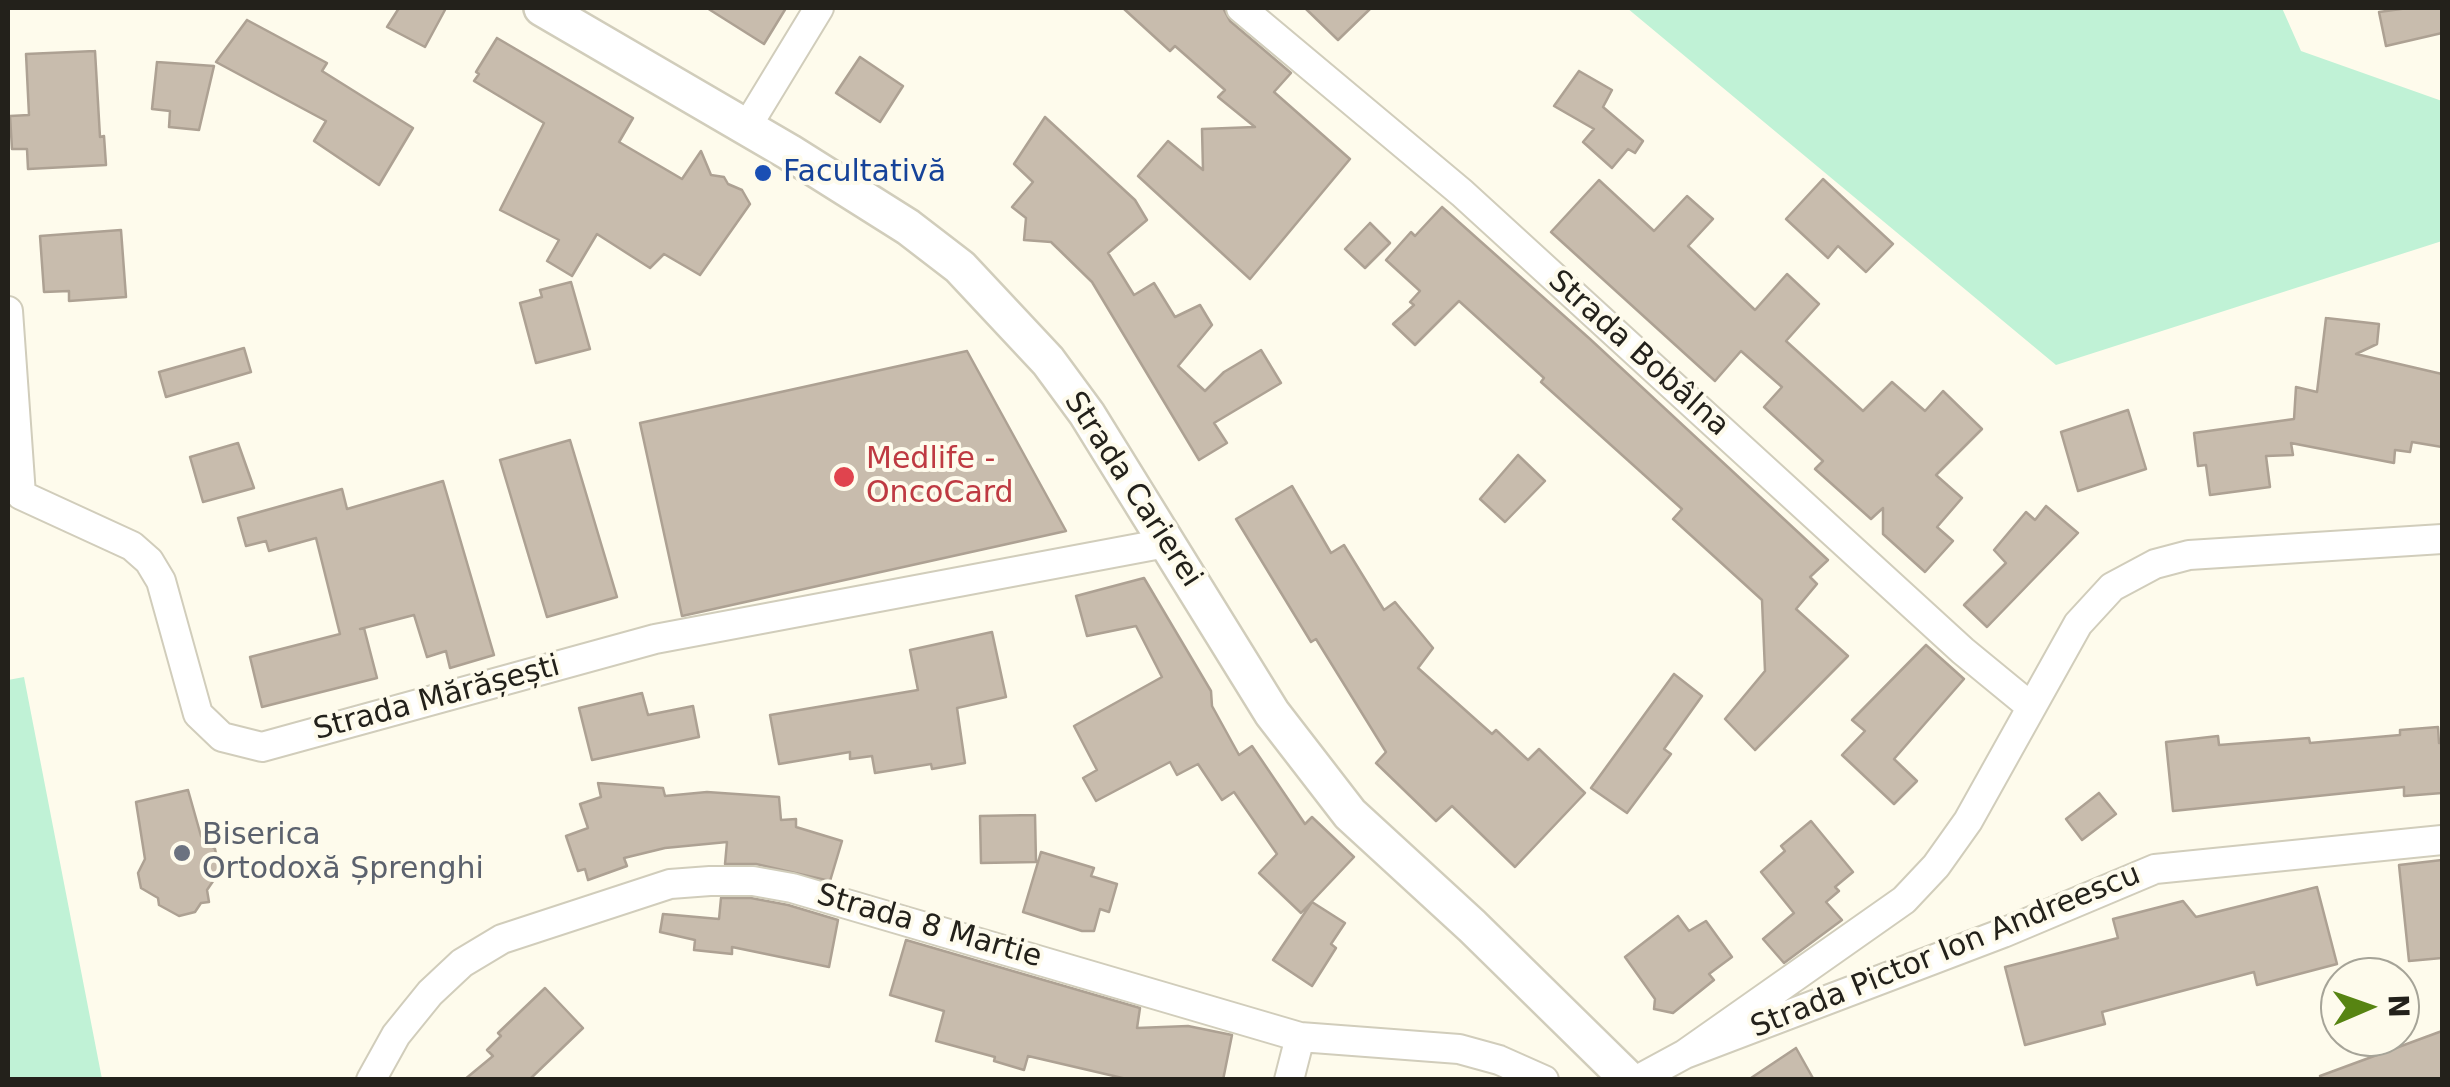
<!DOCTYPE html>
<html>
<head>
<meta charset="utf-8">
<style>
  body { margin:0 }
  #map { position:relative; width:2450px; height:1087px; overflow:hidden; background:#fefbec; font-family:"DejaVu Sans",sans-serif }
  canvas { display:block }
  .frame { position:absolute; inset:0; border:10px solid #23211b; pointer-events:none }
  .north { position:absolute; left:2320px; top:957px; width:100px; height:100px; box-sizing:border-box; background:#fefbec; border:2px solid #a6a498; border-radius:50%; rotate:88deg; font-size:28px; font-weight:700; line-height:40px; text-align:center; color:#23211b }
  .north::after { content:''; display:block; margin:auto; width:35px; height:45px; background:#578412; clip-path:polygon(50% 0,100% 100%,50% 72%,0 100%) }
</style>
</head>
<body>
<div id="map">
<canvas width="2450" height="1087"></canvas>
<div class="frame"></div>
<div class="north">N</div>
</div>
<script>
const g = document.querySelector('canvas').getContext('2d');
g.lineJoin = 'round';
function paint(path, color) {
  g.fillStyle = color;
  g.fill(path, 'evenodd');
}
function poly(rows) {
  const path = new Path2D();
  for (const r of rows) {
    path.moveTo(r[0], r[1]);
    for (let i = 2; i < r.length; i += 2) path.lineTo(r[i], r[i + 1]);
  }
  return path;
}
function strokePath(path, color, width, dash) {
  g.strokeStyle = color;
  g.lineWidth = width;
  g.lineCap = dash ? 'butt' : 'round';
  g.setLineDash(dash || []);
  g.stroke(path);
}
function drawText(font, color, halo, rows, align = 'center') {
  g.font = font + ' "DejaVu Sans",sans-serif';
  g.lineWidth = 8;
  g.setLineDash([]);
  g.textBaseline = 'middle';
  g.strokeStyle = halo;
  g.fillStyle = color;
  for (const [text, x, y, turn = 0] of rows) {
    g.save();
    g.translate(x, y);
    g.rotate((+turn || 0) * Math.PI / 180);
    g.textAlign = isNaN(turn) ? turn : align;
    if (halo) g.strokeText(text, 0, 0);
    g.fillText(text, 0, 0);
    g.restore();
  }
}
const green = poly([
  [1627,8,2282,8,2301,51,2442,101,2442,241,2056,365],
  [24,677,102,1079,8,1079,8,680]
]);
const building = poly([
  [399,8,446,8,425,47,387,27,399,8],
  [707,8,786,8,764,44,707,8],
  [1123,8,1223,8,1230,21,1291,73,1274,92,1350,159,1250,279,1138,176,1168,141,1203,170,1202,129,1255,127,1218,97,1225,90,1175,46,1170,51,1123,8],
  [1305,8,1371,8,1338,40,1305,8],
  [2408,8,2442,8,2442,33,2386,46,2379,12,2408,8],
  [247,20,327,63,322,71,413,128,379,185,314,141,326,121,216,62,247,20],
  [497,38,633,118,619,142,682,179,701,151,711,175,724,177,728,184,742,190,750,204,700,275,664,254,650,268,597,234,572,276,547,261,559,240,500,210,544,123,474,81,479,74,476,72,497,38],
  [95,51,100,137,104,136,106,165,28,169,27,149,12,149,10,116,29,115,26,54,95,51],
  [860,57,903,86,880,122,836,93,860,57],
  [157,62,214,66,199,130,169,127,170,111,152,109,157,62],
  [1579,71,1612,90,1603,107,1643,141,1635,153,1628,149,1612,168,1583,142,1594,129,1554,106,1579,71],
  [1045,117,1135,200,1147,220,1108,253,1134,295,1154,283,1175,317,1200,305,1212,325,1178,366,1205,391,1224,372,1261,350,1281,383,1214,423,1227,443,1199,460,1092,282,1051,242,1024,240,1026,218,1012,207,1033,182,1014,164,1045,117],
  [1823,179,1893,244,1866,272,1838,246,1828,258,1786,219,1823,179],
  [1599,180,1654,231,1687,196,1713,219,1688,246,1755,310,1787,274,1819,304,1786,341,1863,411,1892,382,1925,411,1943,391,1982,429,1936,475,1962,498,1937,527,1953,541,1925,572,1883,534,1883,508,1871,519,1815,469,1823,461,1764,407,1782,387,1741,351,1715,381,1551,232,1599,180],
  [1442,207,1590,339,1828,560,1810,577,1817,584,1796,609,1848,656,1755,750,1725,719,1765,671,1762,600,1673,519,1682,509,1541,382,1544,378,1459,301,1415,345,1393,324,1414,305,1410,302,1420,291,1386,260,1411,232,1415,236,1442,207],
  [1370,223,1390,243,1365,268,1345,249,1370,223],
  [121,230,126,297,69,301,69,291,44,292,40,236,121,230],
  [571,282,590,349,536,363,520,303,542,297,540,290,571,282],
  [2326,318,2379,324,2377,344,2356,354,2442,374,2442,447,2412,442,2410,452,2395,450,2394,463,2291,443,2293,455,2266,456,2270,487,2210,495,2206,465,2198,466,2194,433,2294,419,2296,387,2317,392,2326,318],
  [244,348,251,372,166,397,159,372,244,348],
  [967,351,1066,531,682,616,640,423,967,351],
  [2128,410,2146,469,2078,491,2061,432,2128,410],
  [570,440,617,597,547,617,500,460,570,440],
  [238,443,254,488,203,502,190,457,238,443],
  [1518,455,1545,481,1505,522,1480,499,1518,455],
  [443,481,494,655,450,668,446,651,427,657,414,615,360,629,364,628,377,678,262,707,250,657,340,634,316,538,269,551,266,541,246,546,238,518,342,489,347,509,443,481],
  [1292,486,1331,553,1344,545,1384,610,1395,602,1433,648,1418,668,1492,734,1496,730,1528,760,1539,749,1585,793,1515,867,1452,806,1436,821,1376,763,1386,752,1316,639,1311,642,1236,519,1292,486],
  [2046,506,2078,533,1987,627,1964,605,2006,563,1994,550,2026,512,2035,520,2046,506],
  [1144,578,1211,691,1212,706,1239,755,1252,746,1305,824,1312,817,1354,857,1301,913,1259,873,1277,854,1234,792,1222,800,1198,764,1177,775,1170,762,1096,801,1083,778,1097,770,1074,726,1162,677,1136,626,1087,636,1076,596,1144,578],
  [992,632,1006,697,957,708,965,763,932,769,931,764,875,773,872,756,850,759,850,752,779,764,770,715,918,690,910,650,992,632],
  [1926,645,1964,679,1894,759,1917,781,1894,804,1842,755,1865,731,1852,720,1926,645],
  [1674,674,1702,696,1664,749,1671,754,1627,813,1591,788,1674,674],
  [642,693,648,715,693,706,699,737,592,760,579,708,642,693],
  [2438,727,2439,743,2442,743,2442,793,2404,796,2404,787,2173,811,2166,742,2218,736,2219,745,2309,738,2310,743,2400,735,2400,730,2438,727],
  [598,783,663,788,665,796,707,792,779,797,781,820,796,819,796,827,842,841,830,881,756,864,725,864,727,842,665,848,624,858,627,866,588,880,585,869,578,871,566,836,588,828,580,804,601,797,598,783],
  [188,790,201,836,215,849,220,871,207,890,209,902,201,903,195,912,179,916,159,905,158,898,141,888,138,873,145,859,136,802,188,790],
  [2099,793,2116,814,2082,840,2066,819,2099,793],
  [1035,815,1036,862,981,863,980,816,1035,815],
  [1811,821,1853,872,1835,887,1839,891,1826,902,1842,920,1784,963,1763,939,1794,913,1761,872,1785,851,1781,846,1811,821],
  [1041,852,1094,868,1091,876,1117,884,1109,912,1100,909,1094,931,1082,931,1023,912,1041,852],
  [2442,860,2442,958,2409,961,2399,865,2442,860],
  [2317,887,2337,964,2257,985,2254,972,2102,1012,2105,1024,2025,1045,2005,967,2118,938,2113,919,2183,901,2196,917,2317,887],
  [721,898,751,898,788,905,838,920,829,967,732,947,732,954,694,950,695,940,660,932,663,914,719,919,721,898],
  [1312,902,1345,923,1331,944,1336,948,1312,986,1273,960,1312,902],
  [1678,916,1689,931,1706,921,1732,957,1709,974,1714,980,1673,1013,1654,1009,1655,999,1625,957,1678,916],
  [906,940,1140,1008,1137,1028,1188,1026,1232,1035,1223,1080,1131,1080,1028,1056,1024,1070,994,1061,995,1057,936,1041,944,1011,890,995,906,940],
  [545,988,583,1028,529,1080,464,1080,493,1056,487,1050,501,1036,498,1033,545,988],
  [2442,1031,2442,1080,2321,1080,2320,1076,2442,1031],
  [1796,1048,1814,1080,1748,1080,1796,1048]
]);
const minor = poly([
  [1241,8,1462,193,1963,651,2030,706],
  [746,128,819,8],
  [8,311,21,495,132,546,149,561,161,581,198,714,222,737,262,747,655,639,1166,543],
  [1685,1054,1904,900,1936,866,1968,821,2078,624,2112,587,2155,564,2189,555,2442,539],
  [371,1080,396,1035,430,993,462,963,502,939,670,884,710,881,753,881,792,888,1300,1037,1459,1049,1499,1060,1544,1080],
  [1289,1080,1300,1037],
  [1637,1080,1685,1054,2003,933,2155,869,2442,840]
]);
const tertiary = poly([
  [542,8,789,152,908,227,960,267,1048,361,1087,414,1272,713,1350,814,1472,926,1629,1080]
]);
const markers = [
  [763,173,10,"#1a4fb4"],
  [844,477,12,"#e0444e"],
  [182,853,10,"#6b7280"]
];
const transitNames = [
  ["Facultativă",783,173]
];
const streetNames = [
  ["Strada Bobâlna",1638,354,42],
  ["Strada Carierei",1132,490,57],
  ["Strada Mărășești",437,699,-15],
  ["Strada 8 Martie",929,927,16],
  ["Strada Pictor Ion Andreescu",1946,952,-22]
];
const healthNames = [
  ["Medlife -",866,460],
  ["OncoCard",866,494]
];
const worshipNames = [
  ["Biserica",202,836],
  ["Ortodoxă Șprenghi",202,870]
];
paint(green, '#c0f2d6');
paint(building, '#c8bcad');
strokePath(building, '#ada193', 2.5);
strokePath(minor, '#d1cdbb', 32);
strokePath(tertiary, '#d1cdbb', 40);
strokePath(minor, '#fff', 28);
strokePath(tertiary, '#fff', 35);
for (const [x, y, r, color] of markers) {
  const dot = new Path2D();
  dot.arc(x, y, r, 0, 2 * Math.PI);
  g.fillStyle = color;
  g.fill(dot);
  strokePath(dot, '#fefbec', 4);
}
drawText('30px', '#164399', '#fefbec', transitNames, 'left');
drawText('30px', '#23211b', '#fefbec', streetNames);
drawText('30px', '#be3a42', '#fefbec', healthNames, 'left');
drawText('30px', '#5b616d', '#fefbec', worshipNames, 'left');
</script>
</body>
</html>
